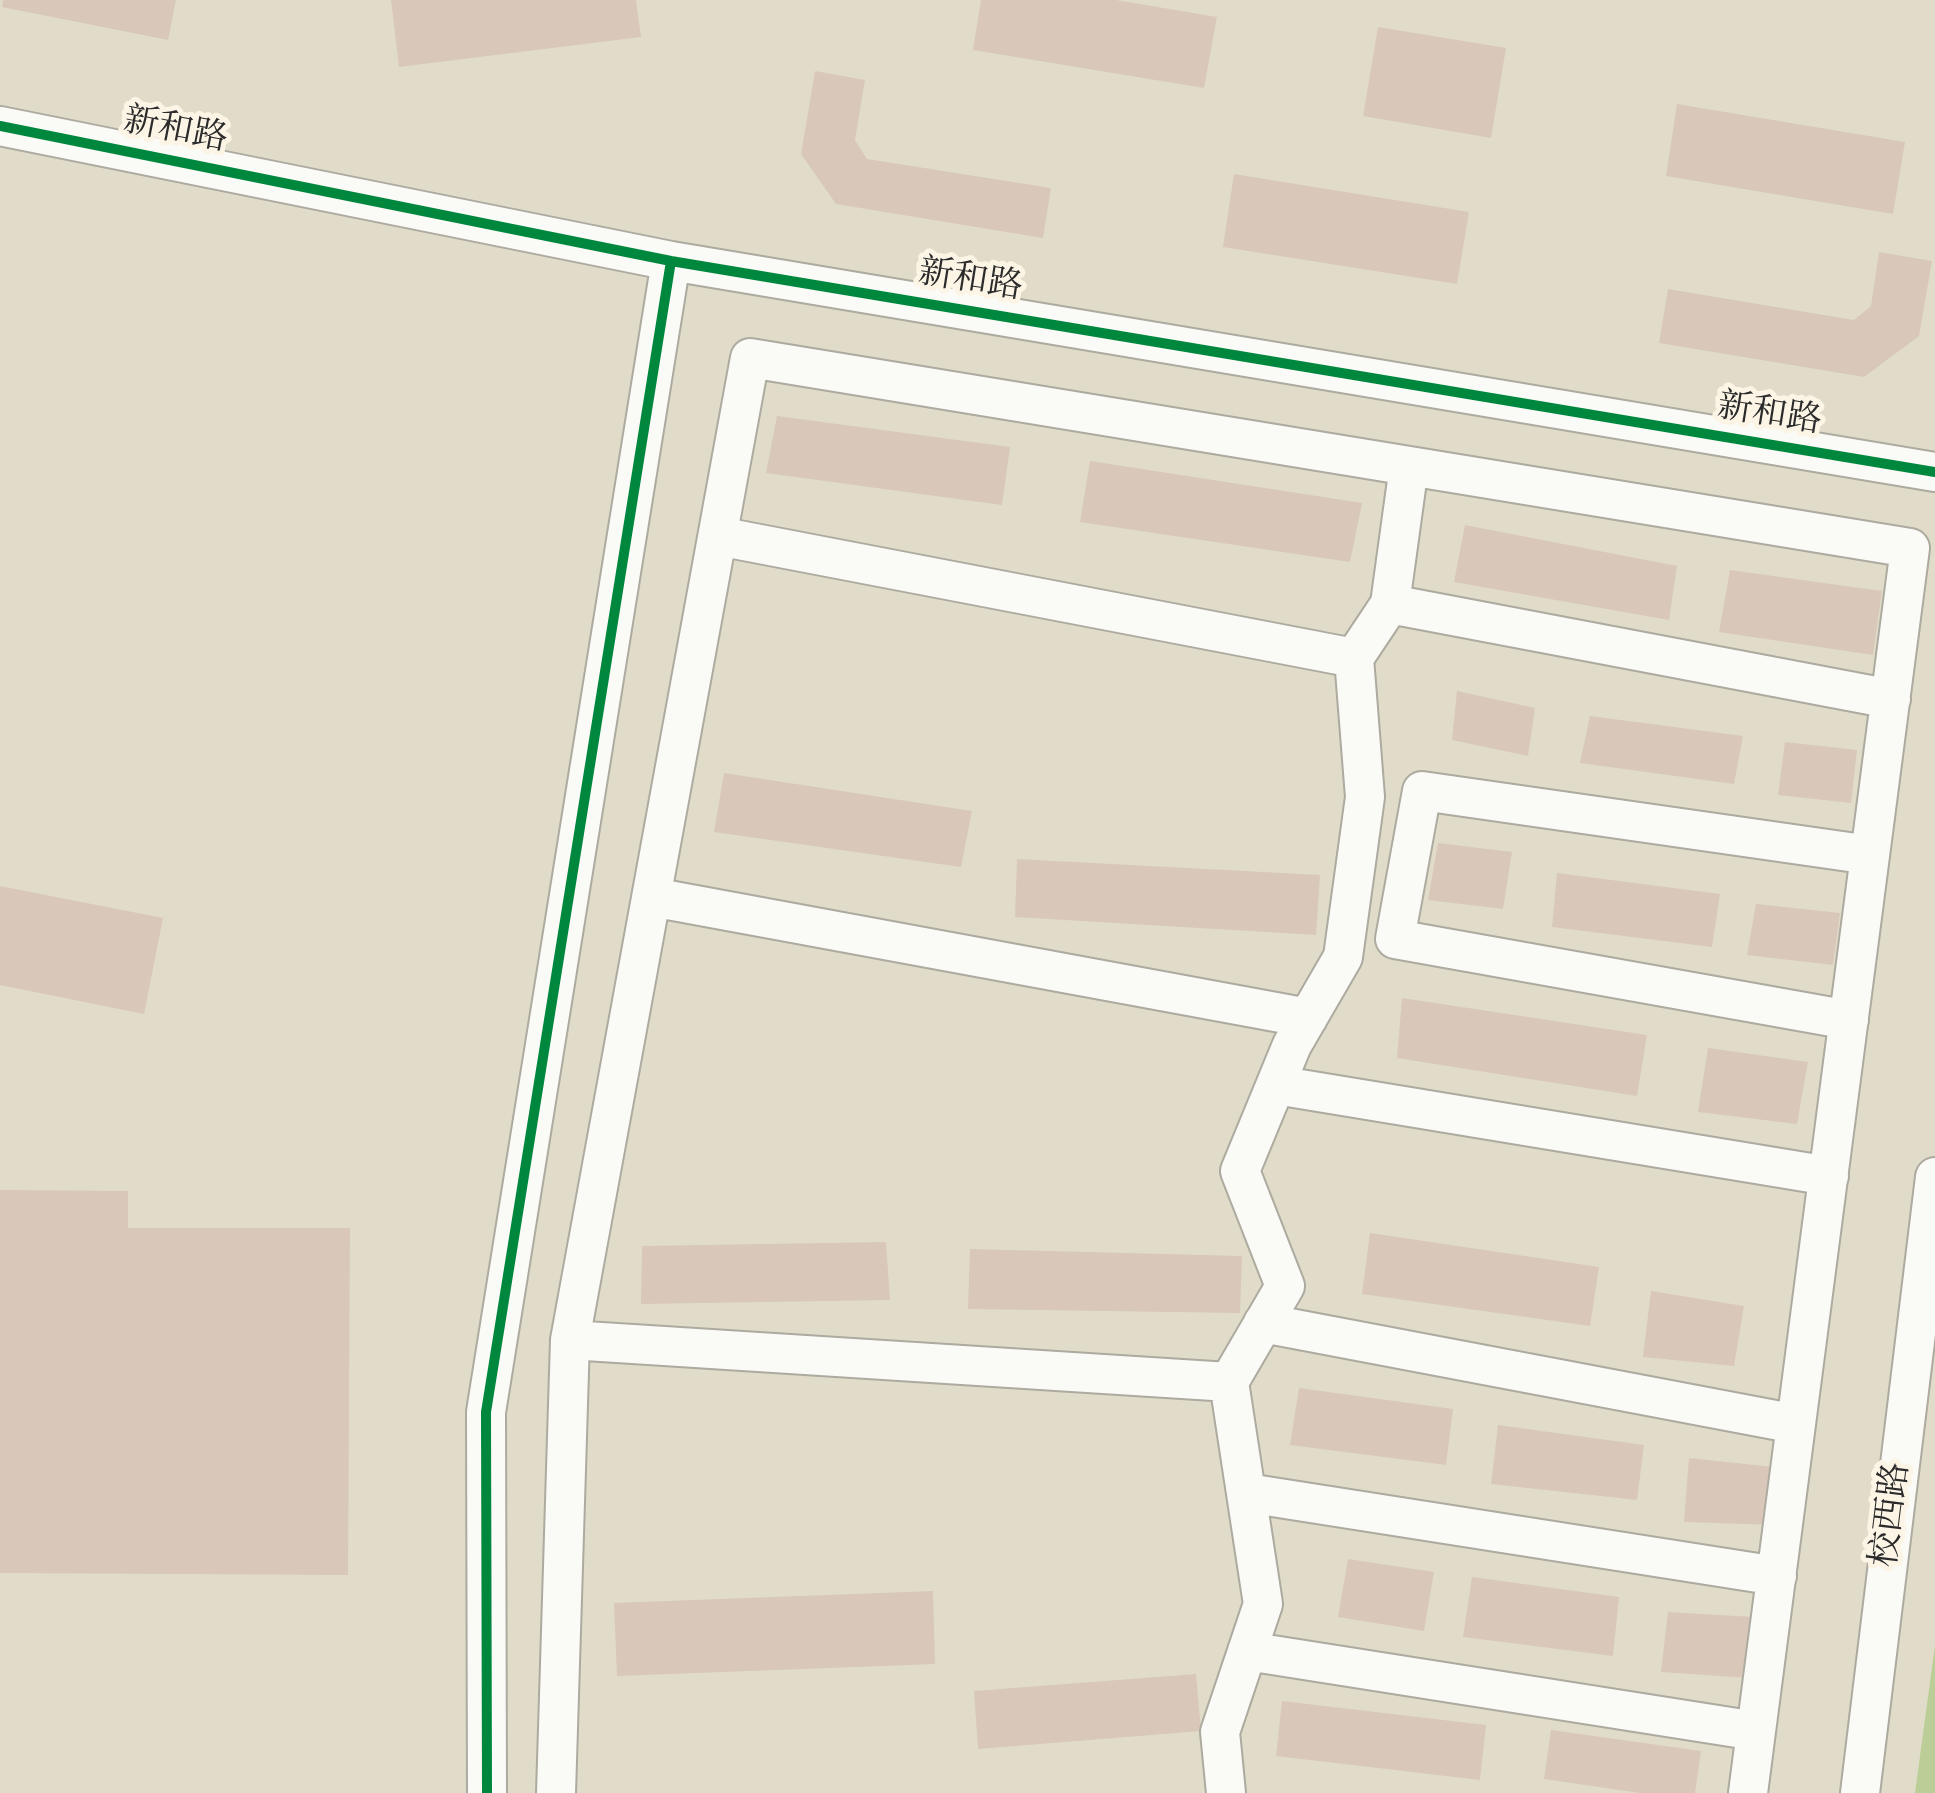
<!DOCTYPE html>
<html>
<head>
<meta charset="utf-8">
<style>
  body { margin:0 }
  canvas { display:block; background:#e0dcc9 }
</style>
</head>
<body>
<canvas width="1935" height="1793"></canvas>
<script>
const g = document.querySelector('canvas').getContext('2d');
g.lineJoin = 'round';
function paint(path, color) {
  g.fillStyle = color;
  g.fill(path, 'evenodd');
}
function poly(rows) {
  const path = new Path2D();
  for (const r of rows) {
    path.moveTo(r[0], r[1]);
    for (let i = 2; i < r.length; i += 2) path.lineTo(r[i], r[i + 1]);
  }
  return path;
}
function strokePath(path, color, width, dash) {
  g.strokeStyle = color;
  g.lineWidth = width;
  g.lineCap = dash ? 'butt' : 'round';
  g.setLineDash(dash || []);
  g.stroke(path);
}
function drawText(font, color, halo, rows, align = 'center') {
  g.font = font + ' Vollkorn,"Noto Serif SC",serif';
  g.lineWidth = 10;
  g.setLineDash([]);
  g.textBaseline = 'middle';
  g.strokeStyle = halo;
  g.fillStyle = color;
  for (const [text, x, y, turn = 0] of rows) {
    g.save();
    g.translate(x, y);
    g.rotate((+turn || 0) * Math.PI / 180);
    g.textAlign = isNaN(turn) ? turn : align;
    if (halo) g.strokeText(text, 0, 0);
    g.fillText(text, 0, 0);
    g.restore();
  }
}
const green = poly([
  [1935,1645,1935,1793,1915,1793]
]);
const building = poly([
  [3,0,176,0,168,40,2,7],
  [391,0,636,0,641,37,399,67],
  [981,0,1116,0,1217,17,1204,88,973,50],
  [1378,27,1506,48,1491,138,1363,116],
  [815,71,865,80,855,140,867,159,1051,188,1043,238,836,204,801,154],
  [1677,104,1905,142,1893,214,1666,176],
  [1234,174,1469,212,1457,284,1223,247],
  [1879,252,1932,261,1919,336,1864,377,1659,343,1668,289,1854,320,1871,306],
  [777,416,1010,447,1002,505,766,473],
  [1090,461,1362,503,1350,562,1080,522],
  [1465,525,1677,566,1669,620,1454,582],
  [1730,570,1882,591,1873,655,1719,632],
  [1457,691,1535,708,1528,756,1452,740],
  [1590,716,1743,736,1734,784,1580,763],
  [1785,742,1857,750,1851,803,1778,795],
  [724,773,972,811,961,867,714,832],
  [1438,843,1512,852,1503,909,1428,900],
  [1017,859,1320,875,1316,935,1015,917],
  [1557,873,1720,894,1712,947,1552,927],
  [0,886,163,918,144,1014,0,985],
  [1756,904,1840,913,1833,965,1747,955],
  [1402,998,1647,1035,1637,1096,1397,1058],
  [1708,1048,1808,1062,1797,1124,1698,1112],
  [0,1190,128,1191,128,1228,350,1228,348,1575,0,1573],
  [1370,1233,1599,1267,1590,1326,1362,1294],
  [886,1242,890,1300,641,1304,642,1246],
  [970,1249,1242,1256,1240,1313,968,1309],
  [1651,1291,1744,1306,1734,1366,1643,1357],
  [1299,1388,1453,1409,1446,1465,1290,1445],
  [1498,1425,1644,1445,1637,1500,1491,1484],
  [1689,1458,1783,1468,1776,1525,1684,1522],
  [1348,1559,1434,1572,1424,1631,1338,1617],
  [1472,1577,1619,1597,1613,1656,1463,1637],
  [933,1591,935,1664,617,1676,614,1603],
  [1668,1612,1754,1617,1749,1678,1661,1672],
  [1196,1674,1201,1731,978,1749,974,1691],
  [1282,1701,1486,1725,1480,1780,1276,1756],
  [1551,1730,1701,1751,1695,1793,1640,1793,1544,1779]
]);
const minor = poly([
  [0,126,671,261,1935,472],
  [718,536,1354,658],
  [1390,604,1891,699],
  [652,897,1308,1018],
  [1849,1020,1395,939,1422,791,1870,855],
  [1276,1085,1829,1176],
  [1263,1323,1796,1424],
  [570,1340,1229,1382],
  [1247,1493,1777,1576],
  [1247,1651,1756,1731],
  [487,1793,486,1412,671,261],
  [556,1793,570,1340,750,358,1910,548,1748,1793],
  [1226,1793,1220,1732,1263,1604,1229,1382,1285,1286,1240,1171,1292,1045,1343,957,1365,797,1354,658,1390,604,1409,466],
  [1860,1793,1935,1177]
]);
const cycleway = poly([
  [0,126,671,261,1935,472],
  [487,1793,486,1412,671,261]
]);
const streetNames = [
  ["新和路",175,133,11],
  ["新和路",970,283,9],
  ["新和路",1769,417,9],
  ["校西路",1894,1515,-83]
];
paint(green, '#bcce97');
paint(building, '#d9c8ba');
strokePath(minor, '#adaa9f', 42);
strokePath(minor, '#fafaf7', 38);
strokePath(cycleway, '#00873e', 10);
drawText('35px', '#2b2b2b', '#fcf5e5', streetNames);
</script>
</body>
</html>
